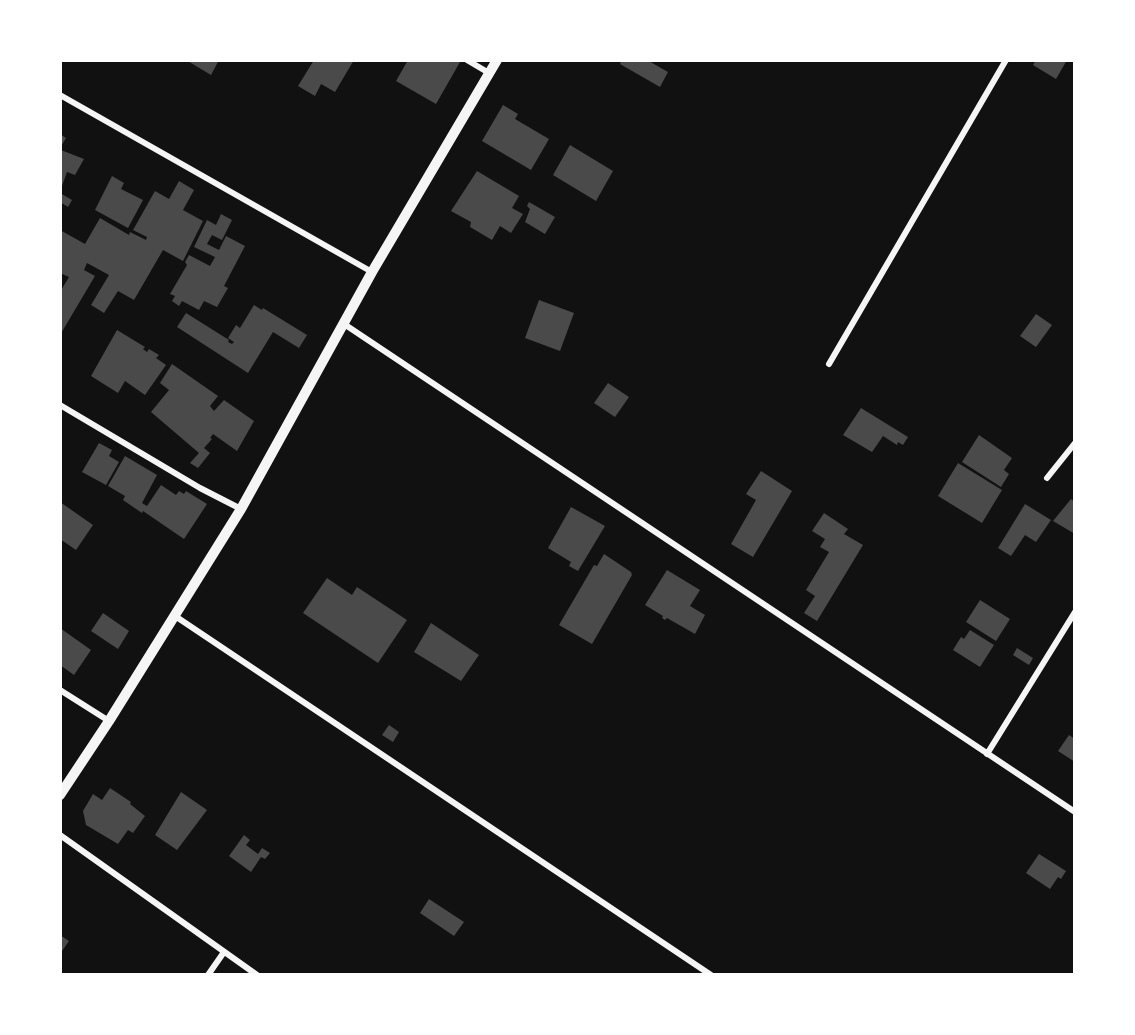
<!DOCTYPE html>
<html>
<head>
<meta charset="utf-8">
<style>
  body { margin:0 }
  #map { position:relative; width:1135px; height:1035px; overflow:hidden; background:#111; font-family:"Source Serif 4",serif }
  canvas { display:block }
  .frame { position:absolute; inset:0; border:62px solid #fff; pointer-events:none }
</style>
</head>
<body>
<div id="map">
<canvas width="1135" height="1035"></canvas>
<div class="frame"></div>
</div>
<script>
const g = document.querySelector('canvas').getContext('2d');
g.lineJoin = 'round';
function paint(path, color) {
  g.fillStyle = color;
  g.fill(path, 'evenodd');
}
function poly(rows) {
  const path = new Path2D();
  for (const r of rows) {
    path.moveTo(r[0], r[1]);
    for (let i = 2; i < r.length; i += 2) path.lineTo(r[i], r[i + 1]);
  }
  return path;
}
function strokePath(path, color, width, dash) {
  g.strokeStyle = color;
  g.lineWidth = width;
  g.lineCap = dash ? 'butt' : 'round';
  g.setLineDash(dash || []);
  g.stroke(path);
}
const building = poly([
  [186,60,219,60,211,75],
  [314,60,354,60,335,92,321,84,315,96,298,86],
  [408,60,456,60,460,62,436,104,396,81],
  [622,60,647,60,668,72,660,87,620,64],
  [1036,60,1067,60,1056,79,1033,65],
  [503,105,518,114,515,119,549,139,531,170,482,141],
  [60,134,66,138,60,148],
  [570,145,613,171,596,201,553,175],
  [61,150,84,159,75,175,67,172,62,186,60,186],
  [477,171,519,196,512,208,523,214,511,233,500,226,492,240,470,227,471,222,451,211],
  [112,176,124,183,121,189,143,200,128,228,95,210],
  [179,181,194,190,183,210,203,221,183,261,163,250,134,300,118,291,104,313,91,305,109,275,87,263,84,270,95,276,60,335,60,292,69,277,60,273,60,230,85,244,100,218,129,235,130,232,146,240,147,237,133,230,155,191,169,199],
  [60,193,72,200,68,207,60,202],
  [529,202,555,217,545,234,525,222,530,209,527,206],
  [221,214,232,220,222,240,212,235,207,244,219,250,226,236,245,246,224,286,228,288,217,307,204,301,199,310,182,301,179,306,172,301,175,296,170,294,187,265,185,262,189,255,210,266,215,257,194,247,207,220,216,225],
  [539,300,574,313,560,351,525,338],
  [254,305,262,310,263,308,307,335,299,348,273,332,248,373,177,327,186,313,229,340,228,342,232,344,234,342,228,338,236,325,240,328],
  [1036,314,1052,325,1036,347,1020,336],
  [117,330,145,347,143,349,147,352,149,349,159,355,156,358,166,365,145,395,125,381,118,393,91,376],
  [172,364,218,396,210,406,214,411,224,400,254,421,237,451,213,434,210,438,212,439,204,448,210,453,198,468,190,463,199,453,151,412,169,390,160,383],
  [608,383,629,397,615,417,594,403],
  [861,408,908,437,903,445,898,442,897,445,883,436,872,452,843,435],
  [979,435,1012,458,1004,470,1009,474,1001,487,962,462],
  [99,443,112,450,109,456,119,462,106,485,82,472],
  [125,456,157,475,142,503,147,506,161,485,176,495,179,491,184,494,186,491,207,504,184,539,143,511,142,513,123,500,125,496,108,486],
  [958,463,1002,490,982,523,938,496],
  [761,471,792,491,753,557,731,544,756,500,746,494],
  [1071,499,1075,502,1075,534,1053,521],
  [60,502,93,525,76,550,60,539],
  [1025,504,1051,520,1036,542,1025,535,1011,556,998,548],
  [571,507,605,526,578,571,569,566,571,562,548,548],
  [824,513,848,529,844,534,863,545,817,621,804,613,815,596,806,590,829,552,820,547,825,539,812,531],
  [604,554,631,572,632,575,592,644,559,625,594,565,597,566],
  [667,570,700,590,690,606,705,615,695,634,667,618,665,620,662,618,663,616,645,605],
  [327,578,352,595,357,587,407,620,378,663,303,613],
  [980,600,1010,619,996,641,966,622],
  [103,613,129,631,118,649,91,631],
  [431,623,479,655,461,681,414,652],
  [60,628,91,650,74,675,60,665],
  [970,630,994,645,980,667,953,650,961,637,964,639],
  [1017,648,1033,658,1029,665,1013,655],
  [389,725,399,732,393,742,382,735],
  [1069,735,1075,739,1075,762,1058,751],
  [110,788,131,802,130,804,145,816,133,833,128,830,118,844,86,825,83,811,93,794,102,800],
  [181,792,207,810,177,850,155,835],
  [244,835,250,840,246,845,258,854,262,848,270,853,265,859,261,857,251,872,229,856],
  [1039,854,1066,871,1061,879,1058,877,1050,889,1026,873],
  [429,899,464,922,454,936,420,913],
  [60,935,69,941,60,954]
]);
const minor = poly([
  [467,60,489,73],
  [60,95,372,272],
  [344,324,1075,812],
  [829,364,1006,60],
  [60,405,200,488,241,509],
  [1047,478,1075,443],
  [175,616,711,975],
  [60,690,109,721],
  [987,754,1075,612],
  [60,835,257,975],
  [208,975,224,952]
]);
const tertiary = poly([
  [60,795,109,721,241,509,372,272,497,60]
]);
paint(building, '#4a4a4a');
strokePath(minor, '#f5f5f5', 6);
strokePath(tertiary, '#f5f5f5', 10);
</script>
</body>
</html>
